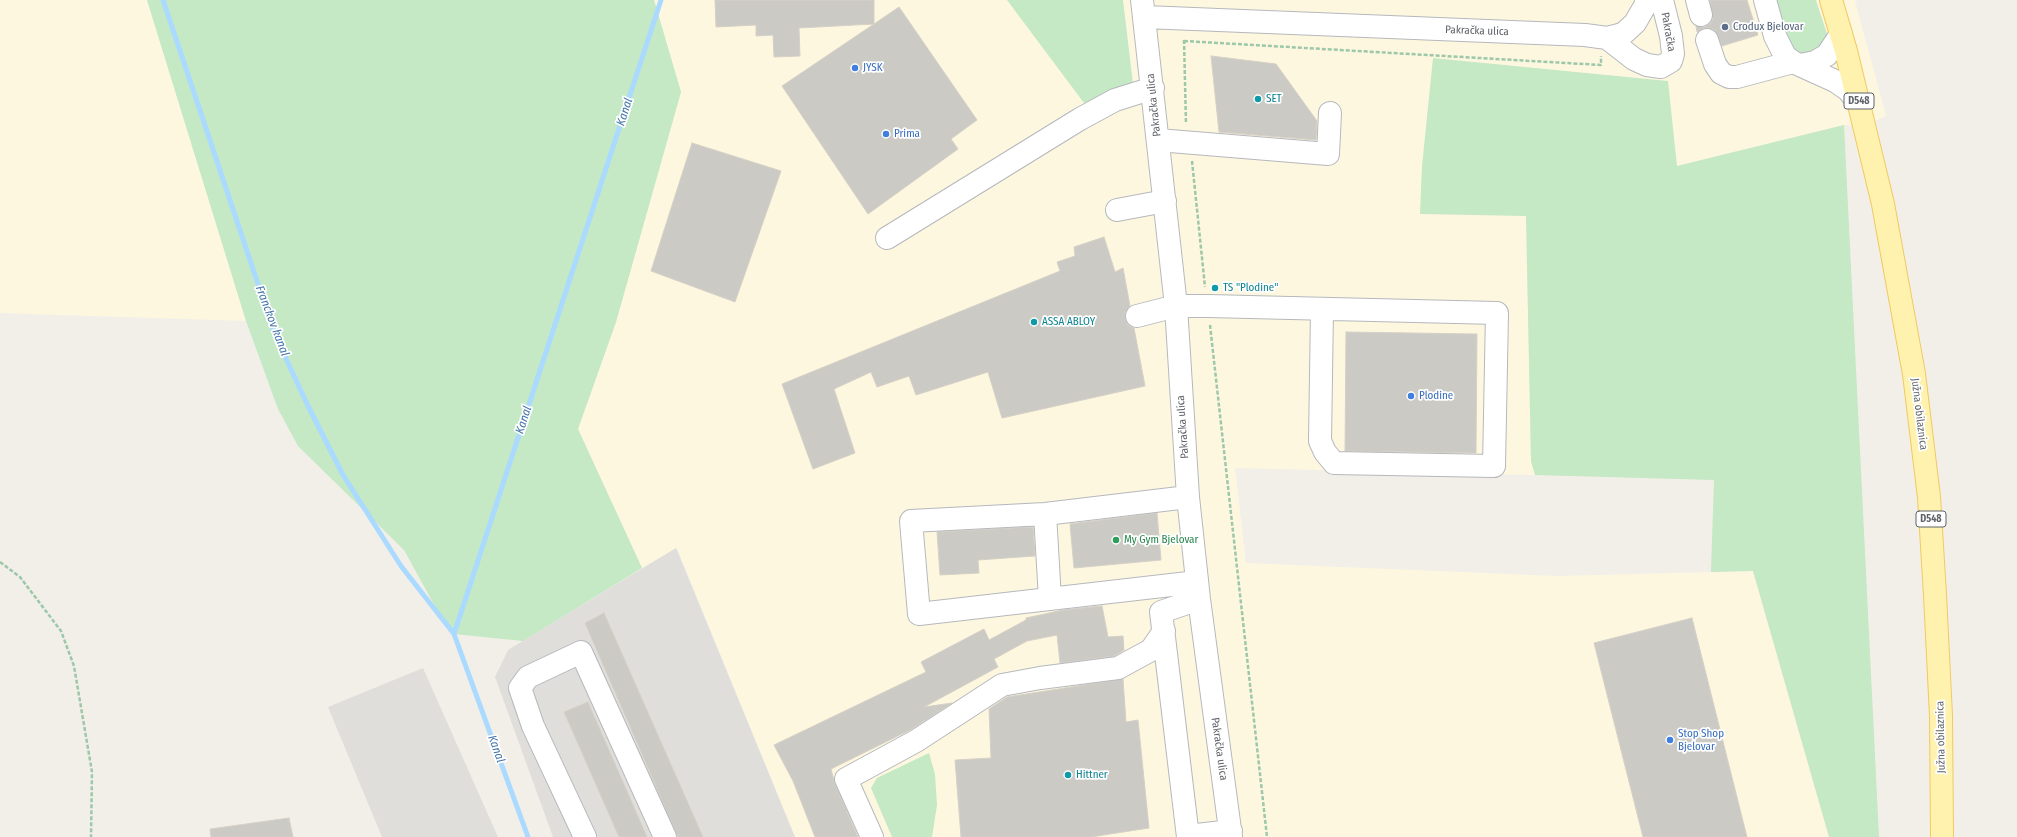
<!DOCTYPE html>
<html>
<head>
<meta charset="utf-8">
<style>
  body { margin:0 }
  canvas { display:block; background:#f1efe8 }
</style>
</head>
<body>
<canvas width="2017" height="837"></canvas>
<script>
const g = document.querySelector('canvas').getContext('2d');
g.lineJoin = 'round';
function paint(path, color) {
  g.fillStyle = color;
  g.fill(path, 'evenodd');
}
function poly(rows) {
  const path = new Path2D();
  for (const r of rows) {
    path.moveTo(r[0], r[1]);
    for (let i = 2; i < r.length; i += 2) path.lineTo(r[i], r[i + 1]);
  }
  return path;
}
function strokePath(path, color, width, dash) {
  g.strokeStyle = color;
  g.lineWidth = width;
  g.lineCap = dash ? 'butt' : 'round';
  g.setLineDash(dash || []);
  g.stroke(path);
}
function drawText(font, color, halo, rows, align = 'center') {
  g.font = font + ' "Fira Sans Condensed",sans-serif';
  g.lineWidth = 3.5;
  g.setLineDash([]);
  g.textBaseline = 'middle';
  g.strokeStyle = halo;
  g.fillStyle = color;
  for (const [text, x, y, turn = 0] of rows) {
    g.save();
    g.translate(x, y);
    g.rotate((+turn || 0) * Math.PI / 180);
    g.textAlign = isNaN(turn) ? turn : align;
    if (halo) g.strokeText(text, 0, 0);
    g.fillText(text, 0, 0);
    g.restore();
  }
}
const commercial = poly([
  [0,0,147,0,246,321,0,313],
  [654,0,1858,0,1855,1,1886,116,1864,126,1844,125,1677,166,1526,216,1531,461,1535,475,1235,468,1246,563,1557,576,1753,571,1829,837,795,837,677,548,642,568,578,429,616,322,681,92]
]);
const industrial = poly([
  [676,548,795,837,553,837,495,677,508,650],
  [423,668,498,837,382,837,328,707]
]);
const green = poly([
  [147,0,654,0,681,92,616,322,578,429,642,568,523,641,454,634,442,619,404,550,298,446,278,409,246,321],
  [1007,0,1123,0,1133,84,1084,103],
  [1777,0,1816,0,1827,34,1826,46,1813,57,1790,51],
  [1433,58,1668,81,1677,166,1844,125,1879,837,1829,837,1753,571,1711,572,1714,480,1535,475,1531,461,1526,216,1420,214,1422,166],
  [929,753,935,774,937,805,932,837,892,837,871,788,877,778]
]);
const stream = poly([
  [163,0,275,335,308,406,343,475,401,566,454,634],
  [528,837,454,634,661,0]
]);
const building = poly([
  [715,0,874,0,874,24,899,7,977,120,951,139,958,149,868,214,782,86,874,24,799,28,800,56,774,57,773,35,756,36,756,25,716,27,715,0],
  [1710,0,1747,0,1758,35,1722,46,1715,30,1710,28,1703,28,1697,32,1696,26,1705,27,1710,24,1713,19,1710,0],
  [1211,56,1276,64,1317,121,1316,140,1219,132,1211,56],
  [692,143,781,171,735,302,651,271,692,143],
  [1104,237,1115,272,1123,268,1130,306,1125,312,1125,319,1128,325,1134,328,1145,386,1002,418,988,372,916,395,909,376,877,387,871,372,834,389,855,453,813,469,782,384,1060,271,1057,262,1075,256,1074,247,1104,237],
  [1346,332,1477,334,1476,453,1345,451,1346,332],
  [1157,513,1161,560,1074,568,1070,524,1157,513],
  [1033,527,1035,556,978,560,979,573,940,575,937,532,1033,527],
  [1102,606,1108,637,1123,636,1124,650,1114,656,1060,663,1057,635,1027,641,994,659,998,667,924,707,952,703,910,730,831,769,835,784,858,837,815,837,793,781,774,745,926,672,921,662,984,629,989,640,1026,620,1026,618,1063,610,1102,606],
  [604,613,703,837,678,837,585,623,604,613],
  [1692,618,1747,837,1643,837,1594,643,1692,618],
  [1123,679,1126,722,1138,720,1149,828,1091,837,961,837,955,760,991,758,989,709,1007,697,1123,679],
  [588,702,647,837,619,837,564,712,588,702],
  [289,818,293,837,211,837,210,829,289,818]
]);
const path = poly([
  [1184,40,1186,124],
  [1184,41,1601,65,1601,56],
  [1192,161,1205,287],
  [1210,325,1267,837],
  [0,562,20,577,61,631,74,666,92,772,91,837]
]);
const minor = poly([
  [1142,0,1176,306,1188,497,1199,599,1231,837],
  [1697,0,1701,15],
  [1765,0,1775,36,1785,56,1793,62,1835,81,1848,90,1860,105],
  [1145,17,1585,35,1607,38,1623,34,1635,23,1646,4,1646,0],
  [1607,38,1634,59,1647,65,1661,67,1671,61,1673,54,1671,36,1662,0],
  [1707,40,1715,64,1721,73,1729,77,1737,77,1793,62],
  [1801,65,1815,62,1827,55,1841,34],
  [1158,140,1328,154,1330,113],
  [1117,210,1165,201],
  [887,238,1080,119,1115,100,1153,88],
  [1137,316,1176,306,1208,306,1497,313,1494,466,1334,463,1325,452,1320,441,1322,310],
  [1188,497,1045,514,911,521,919,614,1197,582],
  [1045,514,1050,599],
  [1188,836,1231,831],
  [585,837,533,726,520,688,528,677,581,652,665,837],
  [872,837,846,779,916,741,1002,685,1040,678,1118,668,1151,650,1164,631],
  [1188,837,1161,612,1199,599]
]);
const major = poly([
  [1831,0,1846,51,1883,204,1914,374,1929,497,1935,595,1941,716,1942,837]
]);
const markers = [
  [1725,27,4,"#5c6f8a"],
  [855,68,4,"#3f7fe0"],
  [1258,99,4,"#0f9aa8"],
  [886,134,4,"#3f7fe0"],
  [1215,288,4,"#0f9aa8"],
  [1034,322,4,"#0f9aa8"],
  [1411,396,4,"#3f7fe0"],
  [1116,540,4,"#2e9e5b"],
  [1670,740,4,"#3f7fe0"],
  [1068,775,4,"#0f9aa8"]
];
const shields = [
  [1859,101,30],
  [1931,519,30]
];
const shieldNames = [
  ["D548",1859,101],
  ["D548",1931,519]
];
const serviceNames = [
  ["Crodux Bjelovar",1733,27]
];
const streetNames = [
  ["Pakračka ulica",1477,31,2],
  ["Pakračka",1668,32,80],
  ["Pakračka ulica",1154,105,-96],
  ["Južna obilaznica",1919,414,83],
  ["Pakračka ulica",1183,427,-94],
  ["Južna obilaznica",1941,737,-91],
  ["Pakračka ulica",1219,749,82]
];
const shopNames = [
  ["JYSK",863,68],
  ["Prima",894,134],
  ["Plodine",1419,396],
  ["Stop Shop",1678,734],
  ["Bjelovar",1678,747]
];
const cultureNames = [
  ["SET",1266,99],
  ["TS \"Plodine\"",1223,288],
  ["ASSA ABLOY",1042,322],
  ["Hittner",1076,775]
];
const leisureNames = [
  ["My Gym Bjelovar",1124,540]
];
const waterNames = [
  ["Kanal",625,112,-72],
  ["Franckov kanal",272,321,69],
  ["Kanal",524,420,-72],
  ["Kanal",496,749,70]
];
paint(commercial, '#fef7e0');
paint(industrial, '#e0deda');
paint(green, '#c5e8c5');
strokePath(stream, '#aadaff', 5);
paint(building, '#cccac5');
strokePath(building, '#d6d1c6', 1);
strokePath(minor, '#b5b8bc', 24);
strokePath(major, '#f2c960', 24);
strokePath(path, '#9cc7a9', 2.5, [4, 2]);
strokePath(minor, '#fff', 22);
strokePath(major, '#fff2af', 22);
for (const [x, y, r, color] of markers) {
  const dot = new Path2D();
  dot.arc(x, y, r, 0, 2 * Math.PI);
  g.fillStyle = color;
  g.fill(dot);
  strokePath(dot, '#fff', 1.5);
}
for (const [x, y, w] of shields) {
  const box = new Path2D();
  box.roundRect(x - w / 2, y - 8, w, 16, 3);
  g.fillStyle = '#fff';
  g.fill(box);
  strokePath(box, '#5f6368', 1);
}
drawText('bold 10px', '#5f6368', null, shieldNames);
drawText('11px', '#4e5e75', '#fff', serviceNames, 'left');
drawText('11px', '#5f6368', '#fff', streetNames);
drawText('11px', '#366cbe', '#fff', shopNames, 'left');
drawText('11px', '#0d838f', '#fff', cultureNames, 'left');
drawText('11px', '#27864d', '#fff', leisureNames, 'left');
drawText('italic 12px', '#4174aa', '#fff', waterNames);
</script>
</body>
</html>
